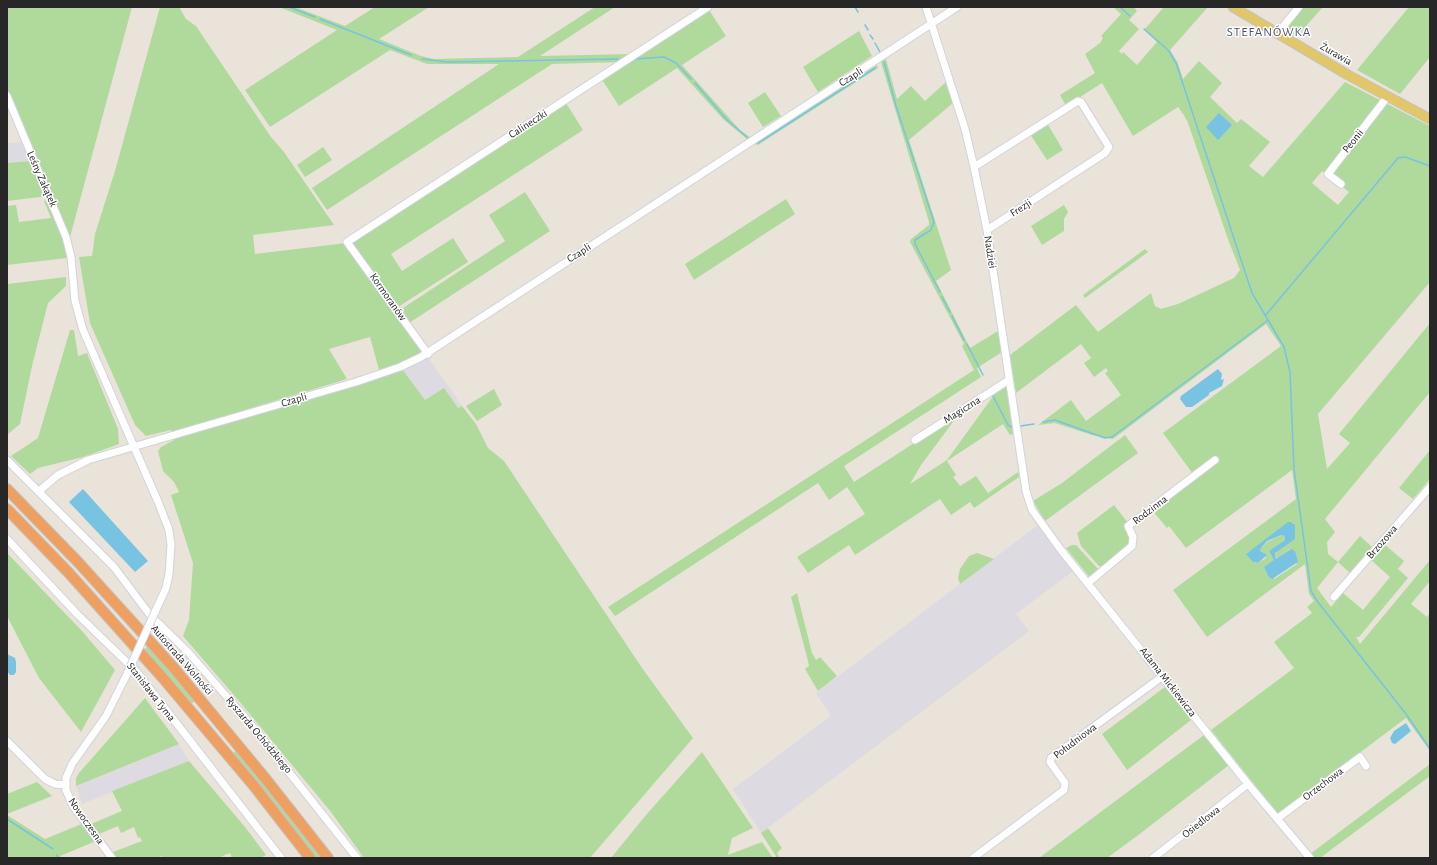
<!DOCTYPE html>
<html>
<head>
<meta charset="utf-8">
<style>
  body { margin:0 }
  #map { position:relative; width:1437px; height:865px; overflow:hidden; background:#e9e3da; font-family:"Alegreya Sans",sans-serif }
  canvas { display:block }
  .frame { position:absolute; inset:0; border:8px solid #272727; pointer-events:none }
</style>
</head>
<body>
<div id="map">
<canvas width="1437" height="865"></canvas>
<div class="frame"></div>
</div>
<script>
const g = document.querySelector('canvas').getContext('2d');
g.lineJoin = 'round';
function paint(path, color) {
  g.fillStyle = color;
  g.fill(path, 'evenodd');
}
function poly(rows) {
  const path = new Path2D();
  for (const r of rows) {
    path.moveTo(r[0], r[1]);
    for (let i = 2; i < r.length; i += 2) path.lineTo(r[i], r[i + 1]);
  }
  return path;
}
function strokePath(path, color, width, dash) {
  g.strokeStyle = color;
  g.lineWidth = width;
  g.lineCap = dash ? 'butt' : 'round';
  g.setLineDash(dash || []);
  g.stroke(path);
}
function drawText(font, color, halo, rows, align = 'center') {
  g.font = font + ' "Alegreya Sans",sans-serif';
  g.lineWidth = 3;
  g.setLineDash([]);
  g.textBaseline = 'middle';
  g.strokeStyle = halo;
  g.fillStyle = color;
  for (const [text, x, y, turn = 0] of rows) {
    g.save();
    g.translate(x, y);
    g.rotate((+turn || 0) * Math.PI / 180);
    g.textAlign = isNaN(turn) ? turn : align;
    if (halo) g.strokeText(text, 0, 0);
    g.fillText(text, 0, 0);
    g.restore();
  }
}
const industrial = poly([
  [22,142,31,161,7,163,7,143],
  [428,357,462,406,439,420,403,370],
  [1038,525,1073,571,1016,614,1029,631,761,833,733,789,831,716,816,693],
  [179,744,189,761,82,804,76,786]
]);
const green = poly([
  [7,7,132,7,70,237,68,237,39,170,7,88],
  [160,7,179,7,186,19,196,26,271,137,284,152,334,225,253,235,255,254,346,243,424,351,400,365,379,370,370,337,329,349,347,379,172,432,171,430,146,436,135,425,90,323,79,257,92,256,95,234,115,171],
  [279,7,295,7,345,26,375,7,429,7,379,39,421,56,434,59,518,57,595,7,615,7,540,56,633,54,621,62,552,64,327,210,312,188,499,64,427,64,390,50,270,127,245,90,337,30],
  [1113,7,1134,7,1137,11,1129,20,1139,29,1119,51,1122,54,1123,52,1137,65,1157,42,1144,30,1164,7,1208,7,1170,50,1178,63,1183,79,1199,61,1222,83,1210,97,1237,123,1241,119,1270,142,1249,166,1263,177,1345,82,1430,126,1430,282,1318,414,1327,469,1350,443,1339,434,1430,323,1430,392,1325,519,1335,532,1327,542,1328,554,1338,562,1360,536,1372,547,1350,573,1338,562,1317,588,1331,607,1343,593,1363,610,1390,577,1371,560,1384,544,1404,561,1398,569,1408,578,1359,637,1356,637,1360,644,1430,560,1430,581,1411,604,1427,617,1430,613,1430,751,1406,718,1278,814,1211,730,1294,668,1274,642,1312,613,1307,607,1314,601,1309,594,1305,564,1207,637,1173,590,1296,499,1292,470,1186,548,1169,526,1167,528,1152,510,1193,474,1163,433,1281,346,1266,324,1113,439,1092,435,1055,423,1038,425,1071,400,1086,421,1121,395,1105,373,1108,371,1106,368,1094,377,1084,363,1091,358,1081,344,1016,393,1010,355,1076,305,1098,332,1151,293,1155,306,1161,309,1178,304,1234,278,1240,270,1229,242,1188,123,1184,115,1178,107,1133,136,1102,83,1066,106,1060,95,1095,73,1085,54,1100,43,1103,38,1101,36,1121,14],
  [1322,171,1349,192,1338,205,1312,183],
  [1293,523,1295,528,1275,554,1277,559,1290,549,1297,564,1274,579,1274,559,1269,551,1285,540,1285,536,1281,535,1267,542,1261,548,1260,551,1264,553,1266,558,1258,563,1255,563,1247,553],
  [1302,7,1323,7,1297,36,1283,28],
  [1409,7,1430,7,1430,57,1400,94,1357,70],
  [709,10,726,36,682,65,740,130,751,138,748,140,723,119,677,68,619,106,601,78],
  [859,31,872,56,818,92,803,67],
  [886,59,897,99,911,86,925,101,946,82,953,103,909,140,951,270,936,281,970,348,998,331,1002,352,977,368,981,377,844,466,854,482,959,414,921,465,910,484,947,460,999,388,1006,384,1013,434,1010,435,1003,424,947,461,956,475,953,477,960,486,976,476,988,493,1018,472,1019,477,974,508,970,502,951,515,940,499,855,555,849,545,808,573,797,557,865,514,847,487,829,500,818,483,615,616,608,607,974,370,962,346,964,344,910,242,911,239,929,225,929,222,881,62],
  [877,65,878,68,758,145,755,144],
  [765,92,781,116,763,127,748,103],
  [566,103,583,130,391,254,402,271,453,238,468,262,398,307,353,245,352,242],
  [1047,123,1063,150,1047,160,1030,134],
  [323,147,332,160,305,177,297,165],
  [31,161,48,196,7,201,7,163],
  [525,192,550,231,409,323,400,310,505,241,489,215],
  [786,199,795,214,694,280,685,264],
  [49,200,64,238,67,258,7,265,7,206,16,205,19,222,51,218,44,201],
  [1064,205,1068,212,1064,219,1064,231,1042,245,1031,226],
  [1145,249,1148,252,1085,298,1083,295],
  [66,277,66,286,48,303,32,366,20,424,7,435,7,284],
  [70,330,74,330,78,356,87,353,118,429,119,444,83,457,38,468,30,474,11,456,38,438],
  [403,370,425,400,444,388,458,408,462,406,476,424,488,448,504,461,642,668,693,738,590,858,364,858,331,812,239,701,183,636,189,620,193,563,171,495,179,492,174,482,163,471,158,451,161,447,174,440,174,438],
  [494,389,502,405,477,421,466,406],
  [1125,435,1138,453,1045,521,1033,501,1062,483],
  [1430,450,1430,479,1413,499,1399,488],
  [1114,505,1128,523,1131,544,1105,566,1099,566,1081,546,1077,533],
  [1072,545,1076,545,1098,569,1091,579,1066,548],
  [7,553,82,631,115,670,81,732,39,678,7,616],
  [977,553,994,559,960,584,958,578,960,569,969,556],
  [797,593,812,653,816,660,820,657,837,676,818,691,805,669,809,666,807,657,791,597],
  [148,644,197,699,190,705,144,652],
  [1165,687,1191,720,1127,770,1102,734],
  [145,698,179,744,76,786,76,778,79,773],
  [1204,735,1229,765,1137,836,1107,858,1039,858],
  [238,749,324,858,314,858,232,754],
  [702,752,753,828,732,838,728,855,762,842,773,858,611,858,646,815],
  [189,761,245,827,266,855,260,858,232,858,230,853,218,858,163,858,162,856,157,858,117,858,113,852,142,841,140,837,138,838,134,827,121,833,118,826,99,834,91,824,122,811,112,791],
  [1430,764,1430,776,1320,858,1314,858,1310,854],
  [37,782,52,796,7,814,7,794],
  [7,815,45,839,84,823,96,841,60,856,61,858,7,858],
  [768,828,782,848,777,853,780,858,777,858,761,833]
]);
const water = poly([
  [1219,113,1232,125,1218,140,1206,127],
  [1218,369,1222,374,1221,380,1224,379,1222,386,1209,393,1209,395,1192,407,1186,407,1180,399,1181,396],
  [83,489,148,561,135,572,69,502],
  [1288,522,1291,522,1295,525,1295,539,1275,553,1276,559,1291,549,1295,551,1298,562,1272,579,1269,577,1264,567,1274,560,1269,551,1285,540,1285,536,1281,535,1267,541,1261,548,1260,551,1266,554,1266,556,1258,563,1253,562,1246,554],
  [7,654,15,658,16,662,16,672,14,675,10,675,7,671],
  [1406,723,1411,731,1395,744,1392,743,1390,738,1394,731]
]);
const stream = poly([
  [289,7,315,17],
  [855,7,858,12],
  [1120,7,1130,16],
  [320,19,411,55],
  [865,25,868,30],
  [1144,29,1169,51,1176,63,1252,293,1284,347,1290,372,1294,469,1311,591,1317,601,1406,714,1430,749],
  [870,35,873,39],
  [875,43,880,52],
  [422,59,447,62,618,59],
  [634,59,664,57,676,63,691,79],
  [884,62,896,106,934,222,931,230,915,240,915,244,940,292],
  [695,83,727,120,747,137],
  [758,143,875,68],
  [942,297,950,312],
  [952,316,964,340],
  [1265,316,1398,158,1405,157,1430,166],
  [967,344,983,375],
  [992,394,1008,425,1012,427],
  [1043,422,1055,420,1105,438,1112,437,1267,321],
  [1020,426,1034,424],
  [7,819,53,849],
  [57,855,58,858]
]);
const minor = poly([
  [926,7,965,129,974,167,987,230,1026,491,1032,510,1061,550,1248,784,1310,858],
  [1277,34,1299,7],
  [7,96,66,237,71,257,75,301,83,330,159,504,169,530,171,545,169,574,166,588,155,612],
  [974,167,1078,101,1081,102,1109,147,1105,153,987,230],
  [1341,184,1328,174,1388,96],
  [428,354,347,242,708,7],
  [915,440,1009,380],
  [7,460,114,567,150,615,188,652,254,728,357,858],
  [39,491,58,475,88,460,356,382,400,367,421,357,957,7],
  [7,539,78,615,136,671,281,858],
  [1088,583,1132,546,1133,537,1128,526,1215,460],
  [1334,597,1430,487],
  [7,741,45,779,55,784,66,785],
  [1278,818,1360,757,1366,766],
  [112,858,73,806,66,790,66,778,72,764,106,716,128,672],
  [973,858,1064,790,1065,783,1050,762,1051,758,1163,676],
  [1153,858,1248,784]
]);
const major = poly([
  [1233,7,1348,75,1430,119]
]);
const highway = poly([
  [7,489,78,562,174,668,265,778,328,858],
  [7,509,68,572,162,677,254,786,310,858]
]);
const minorBridge = poly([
  [128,672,155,612]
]);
const streetNames = [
  ["Żurawia",1336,54,30],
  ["Czapli",851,77,-33],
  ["Calineczki",528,124,-33],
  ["Peonii",1353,141,-51],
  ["Leśny Zakątek",42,179,66],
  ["Frezji",1021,208,-33],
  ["Nadziei",990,252,81],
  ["Czapli",579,253,-33],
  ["Kormoranów",388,297,55],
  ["Czapli",294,400,-17],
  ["Magiczna",962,410,-32],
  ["Rodzinna",1150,510,-37],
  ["Brzozowa",1382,542,-49],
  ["Autostrada Wolności",182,660,49],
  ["Adama Mickiewicza",1168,682,52],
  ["Stanisława Tyma",151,692,52],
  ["Ryszarda Ochódzkiego",259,735,50],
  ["Południowa",1075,741,-37],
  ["Orzechowa",1323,784,-37],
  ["Nowoczesna",86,821,55],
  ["Osiedlowa",1201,822,-38]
];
const quarterNames = [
  ["STEFANÓWKA",1269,32]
];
paint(industrial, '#dddbe1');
paint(green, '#b0da9c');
paint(water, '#77c3e1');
strokePath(stream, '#77c3e1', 1.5);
strokePath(minor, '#d0d2df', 9);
strokePath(major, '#c3c3c3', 11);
strokePath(highway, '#c3c3c3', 12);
strokePath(minor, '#fff', 7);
strokePath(major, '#e1c767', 9);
strokePath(highway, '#eda061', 10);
strokePath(minorBridge, '#d0d2df', 9, []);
strokePath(minorBridge, '#fff', 7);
drawText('11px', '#272727', '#fff', streetNames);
g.letterSpacing = '1px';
drawText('13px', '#4d5373', '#fff', quarterNames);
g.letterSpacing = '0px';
</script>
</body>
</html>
